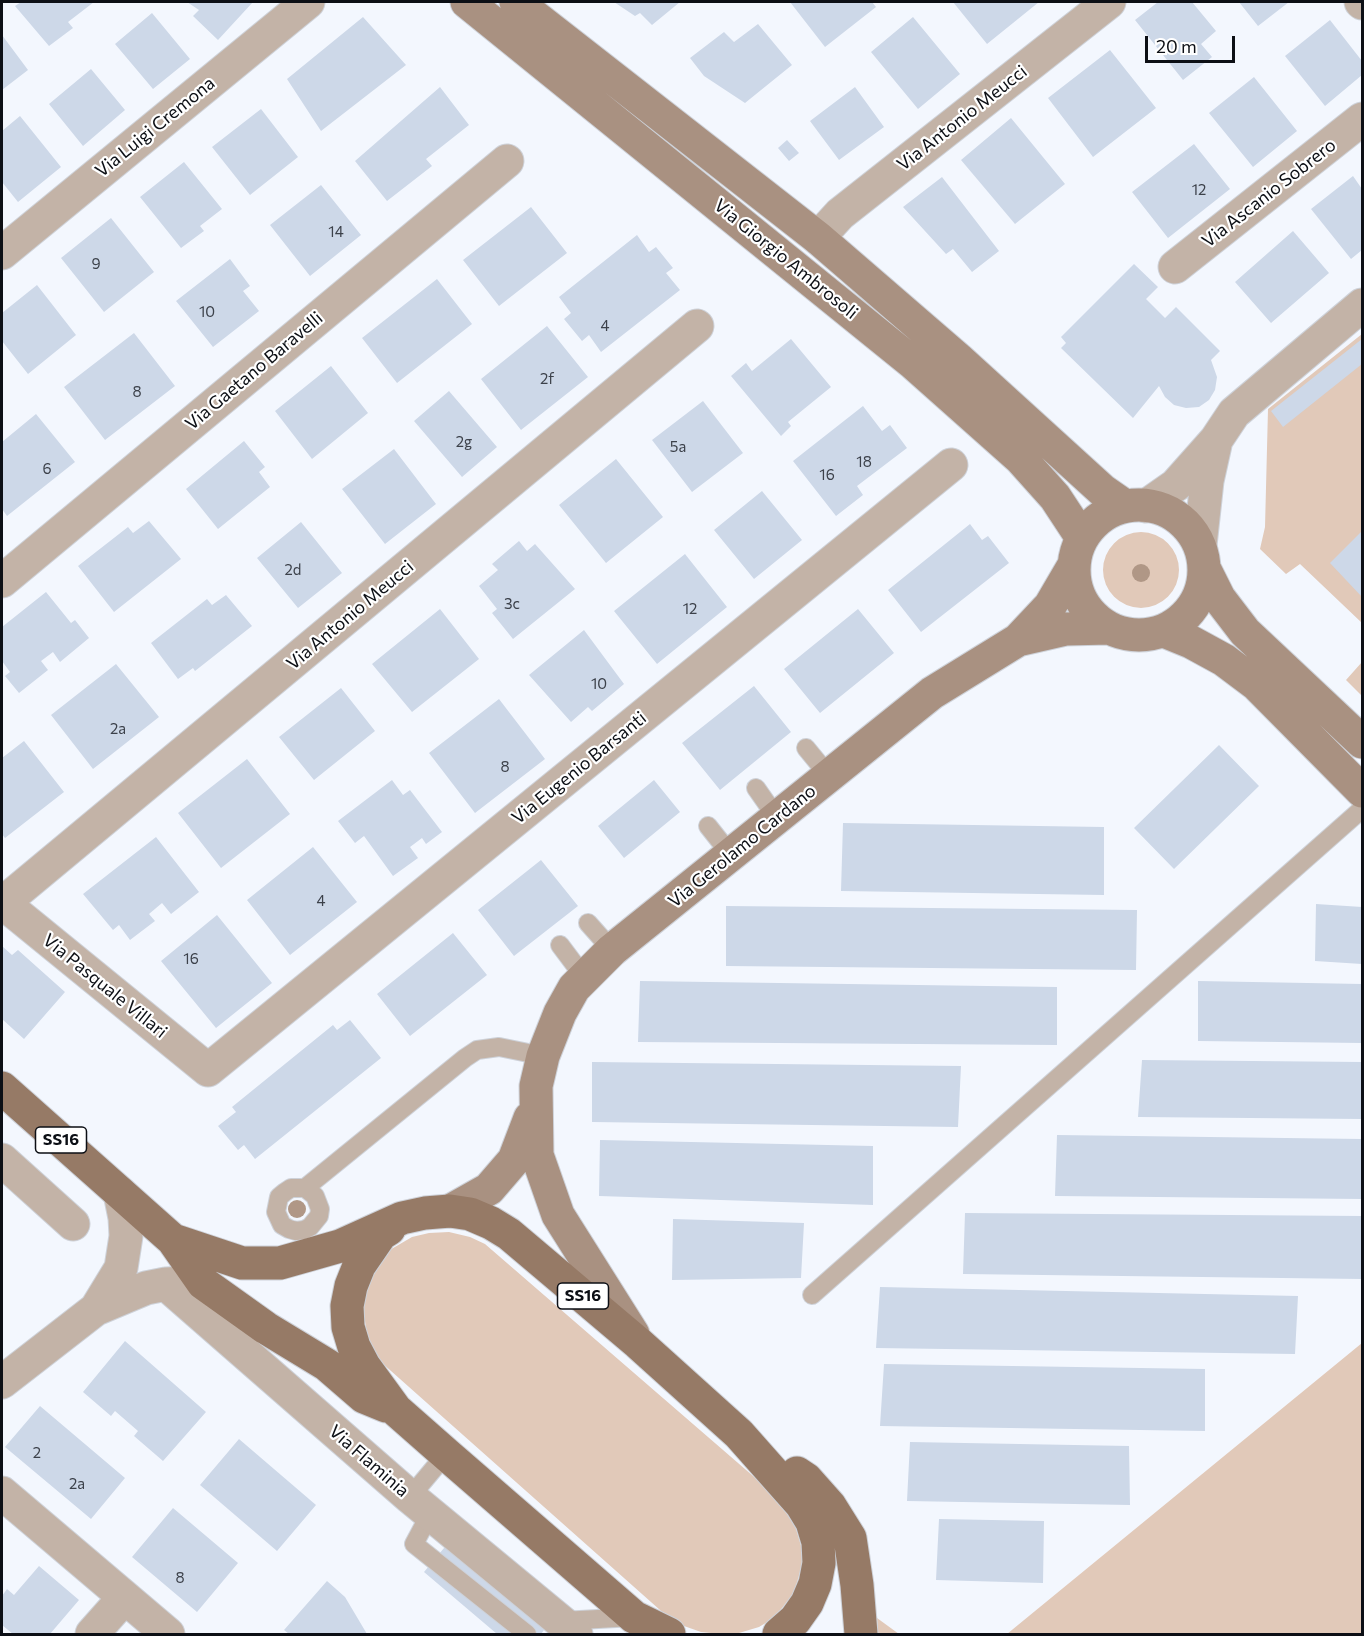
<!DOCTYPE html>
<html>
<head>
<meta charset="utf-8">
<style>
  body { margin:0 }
  #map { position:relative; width:1364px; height:1636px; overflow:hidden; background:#f3f7fe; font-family:Commissioner,sans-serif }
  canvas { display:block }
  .frame { position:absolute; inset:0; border:3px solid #0c0f15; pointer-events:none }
  .scale { position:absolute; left:1145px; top:36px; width:90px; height:27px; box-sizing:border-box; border:3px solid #0c0f15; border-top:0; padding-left:8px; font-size:18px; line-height:21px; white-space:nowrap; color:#0c0f15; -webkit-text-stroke:4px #fff; paint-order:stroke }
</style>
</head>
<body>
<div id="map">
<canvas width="1364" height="1636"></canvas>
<div class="frame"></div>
<div class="scale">20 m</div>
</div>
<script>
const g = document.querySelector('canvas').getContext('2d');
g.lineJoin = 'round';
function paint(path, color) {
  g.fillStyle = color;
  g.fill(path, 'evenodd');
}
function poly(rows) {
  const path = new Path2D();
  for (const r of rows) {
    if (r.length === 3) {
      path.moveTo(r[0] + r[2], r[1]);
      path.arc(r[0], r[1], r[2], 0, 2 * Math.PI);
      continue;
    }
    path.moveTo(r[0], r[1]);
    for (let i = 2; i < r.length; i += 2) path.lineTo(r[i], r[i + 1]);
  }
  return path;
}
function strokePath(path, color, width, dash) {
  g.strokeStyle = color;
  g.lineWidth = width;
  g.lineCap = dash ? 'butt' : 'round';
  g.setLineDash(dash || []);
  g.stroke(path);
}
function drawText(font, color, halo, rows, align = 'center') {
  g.font = font + ' Commissioner,sans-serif';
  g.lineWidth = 4.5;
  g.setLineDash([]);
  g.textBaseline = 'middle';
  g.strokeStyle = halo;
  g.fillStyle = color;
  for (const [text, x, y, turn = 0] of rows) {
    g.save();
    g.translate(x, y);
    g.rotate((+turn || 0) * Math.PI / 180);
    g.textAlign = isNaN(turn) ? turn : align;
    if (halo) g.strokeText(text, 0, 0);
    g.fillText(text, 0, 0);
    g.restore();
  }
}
const green = poly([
  [1362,334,1362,623,1300,564,1286,574,1260,549,1265,527,1268,409],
  [1141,570,38],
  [1362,662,1362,696,1346,680],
  [449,1232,470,1237,485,1244,775,1495,794,1522,802,1549,802,1565,794,1593,774,1618,759,1627,739,1633,721,1634,701,1632,684,1626,669,1618,382,1363,368,1340,363,1309,366,1288,373,1270,388,1251,412,1237,429,1233],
  [1362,1343,1362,1634,1007,1634],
  [877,1618,899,1634,878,1634]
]);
const building = poly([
  [21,2,94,2,68,22,73,28,49,46,15,6],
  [187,2,253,2,218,40,193,16,199,10],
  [614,2,680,2,652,25,640,13,635,16],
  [790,2,872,2,876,7,825,47],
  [953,2,1039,2,987,44],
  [1158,2,1192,2,1216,31,1201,44,1212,57,1183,80,1135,20],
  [1239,2,1289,2,1258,26],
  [152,13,190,59,153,89,115,44],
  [363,17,406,65,321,131,287,79],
  [913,17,960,74,918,109,871,52],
  [1330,20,1362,61,1362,75,1325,106,1285,56],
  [758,24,792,65,745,103,704,76,690,58,724,32,734,42],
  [2,35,28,70,2,90],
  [1110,50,1156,108,1093,157,1048,98],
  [91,69,125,110,83,146,49,104],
  [1254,77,1297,131,1253,167,1209,113],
  [440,87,469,125,426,159,432,166,387,201,355,161],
  [855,87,884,127,839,160,810,121],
  [261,109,298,157,250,195,212,147],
  [20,116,61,167,18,202,2,182,2,131],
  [1011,118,1065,184,1015,224,961,160],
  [787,140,799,153,789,161,778,148],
  [1194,144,1230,189,1168,238,1132,192],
  [184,162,222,209,200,226,204,231,181,248,140,197],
  [1353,176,1362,189,1362,250,1351,259,1311,209],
  [942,177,999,251,972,272,953,249,946,254,903,207],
  [321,185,361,235,310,276,270,225],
  [531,207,567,253,499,306,463,260],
  [111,218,154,272,104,312,61,258],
  [1293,231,1329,273,1271,323,1235,282],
  [637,235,649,252,656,247,673,268,666,273,680,290,601,352,589,335,582,341,564,319,571,313,559,297],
  [230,259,250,286,243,291,259,311,213,347,176,301],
  [1134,264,1158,287,1146,299,1165,318,1176,307,1220,351,1211,360,1217,377,1215,390,1209,400,1199,407,1186,408,1174,405,1165,397,1159,386,1133,418,1061,348,1066,343,1061,337],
  [437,279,472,324,397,383,362,338],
  [37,285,76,335,28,374,2,341,2,313],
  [547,326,588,377,521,430,481,379],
  [134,333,175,386,105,440,64,387],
  [791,339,831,387,788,422,791,426,781,436,731,376,746,363,752,371],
  [1362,339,1362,364,1283,427,1271,411],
  [331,366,368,413,312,459,275,411],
  [449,391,497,447,462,477,414,421],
  [703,401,743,453,692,492,652,440],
  [863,406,882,431,890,425,907,448,857,486,863,495,836,516,793,461],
  [36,414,75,462,7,516,2,509,2,442],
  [244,441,265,467,259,472,270,487,218,529,186,489],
  [394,449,436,504,385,544,342,489],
  [616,459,663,517,606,563,559,505],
  [762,491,802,540,754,579,714,530],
  [149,521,181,559,114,612,78,566,128,527,133,533],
  [301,522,342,573,298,608,257,558],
  [970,524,982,540,988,536,1009,563,921,632,888,590],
  [1362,531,1362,597,1330,563],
  [519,541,527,551,535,544,575,589,513,639,492,613,497,609,479,586,498,570,492,564],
  [685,554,727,607,657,664,614,611],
  [46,592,71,623,75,620,89,638,60,662,53,652,41,661,48,670,19,693,5,676,10,672,2,661,2,627],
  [226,595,252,626,195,671,193,668,178,679,151,643,207,599,212,605],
  [440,609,479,659,412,712,372,664],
  [858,609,894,653,820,713,784,669],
  [584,630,624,684,592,711,588,707,571,722,529,675],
  [116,664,159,717,93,769,51,715],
  [754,686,791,732,720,790,682,743],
  [341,688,375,731,314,780,279,737],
  [499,699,545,759,475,813,429,753],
  [24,741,64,792,5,838,2,834,2,758],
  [1219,745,1259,786,1174,869,1134,828],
  [247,759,290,814,221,868,178,813],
  [392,780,403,795,410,790,442,832,426,844,422,838,410,847,418,858,393,876,364,836,355,843,338,821],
  [654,780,680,812,624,858,598,826],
  [843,823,1104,827,1104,895,841,891],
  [156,837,199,892,171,914,162,903,149,914,155,921,130,940,119,925,113,930,83,894],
  [313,847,357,902,290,955,247,900],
  [541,860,578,906,514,956,478,910],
  [1316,904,1362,907,1362,964,1315,961],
  [726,906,1137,910,1136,970,726,966],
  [217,915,272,983,216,1028,161,961],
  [453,933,487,975,410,1036,377,994],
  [2,946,12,955,18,950,65,992,24,1039,2,1019],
  [640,981,1057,987,1057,1045,638,1042],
  [1198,981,1362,984,1362,1043,1198,1041],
  [350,1020,381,1058,255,1159,244,1145,238,1150,218,1126,236,1112,232,1107,333,1025,337,1030],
  [1142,1060,1362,1062,1362,1119,1138,1117],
  [592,1062,961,1066,958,1127,592,1122],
  [1057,1135,1362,1139,1362,1199,1055,1196],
  [600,1140,873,1146,873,1205,599,1196],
  [965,1213,1362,1216,1362,1279,963,1274],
  [673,1219,804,1223,801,1278,672,1280],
  [880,1287,1298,1296,1295,1354,876,1348],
  [125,1341,206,1412,163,1461,134,1436,138,1431,115,1411,111,1416,83,1392],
  [884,1364,1205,1369,1205,1431,880,1426],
  [40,1406,125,1478,91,1519,5,1447],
  [239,1439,316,1505,277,1551,200,1485],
  [910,1442,1129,1446,1130,1505,907,1501],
  [173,1508,238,1563,197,1612,132,1557],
  [939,1519,1044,1521,1043,1583,936,1580],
  [449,1542,547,1626,541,1634,497,1634,424,1572],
  [39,1566,79,1600,50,1634,13,1634,2,1625,2,1596,7,1589,14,1595],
  [327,1581,345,1597,367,1634,289,1634,284,1630]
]);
const service = poly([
  [806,748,829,776],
  [756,788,777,818],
  [708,826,731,855],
  [588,923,612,950],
  [560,945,584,977],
  [305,1188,315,1196,320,1209,319,1216,310,1227,304,1230,296,1231,289,1229,282,1225,276,1212,279,1197,285,1192,291,1188,305,1188,465,1058,477,1050,499,1047,543,1056],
  [812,1295,1362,809],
  [410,1497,446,1454],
  [430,1514,414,1544,527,1634],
  [562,1621,634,1617]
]);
const minor = poly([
  [1361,2,1362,3],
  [818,238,840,214,1109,2],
  [2,253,308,2],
  [1175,267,1362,119],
  [1146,506,1176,485,1216,440,1234,413,1362,305],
  [1200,545,1207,481,1215,445],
  [2,581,507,161],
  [2,902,208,1070,951,465],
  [3,903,697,326],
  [2,1160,73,1224],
  [166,1284,410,1497,576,1634],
  [96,1309,121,1268,126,1236,125,1218,120,1193],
  [2,1382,96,1309,146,1288,166,1284,186,1283],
  [2,1493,168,1634],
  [92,1634,124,1598]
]);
const secondary = poly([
  [467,2,913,363,1021,459,1055,497,1082,538],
  [516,2,818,238,958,359,1102,490,1125,506],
  [1139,570,65],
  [1205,570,1219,598,1245,632,1362,742],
  [1164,631,1191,642,1224,660,1256,684,1362,791],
  [1018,640,1066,629,1109,628],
  [450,1211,489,1189,514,1160,530,1118],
  [633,1334,558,1215,537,1155,536,1086,543,1056,560,1013,574,988,612,950,932,693,1018,640,1050,606,1074,565]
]);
const primary = poly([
  [2,1088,173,1240,203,1283,266,1328,327,1365,364,1397,386,1406],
  [389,1229,381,1234,359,1266,351,1286,347,1306,348,1327,354,1347,364,1366,396,1410,446,1454,634,1617,669,1634],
  [173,1240,242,1263,280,1263,340,1246,402,1218,425,1213,450,1211,470,1214,491,1223,509,1234,638,1343,739,1434,801,1504,812,1522,818,1542,819,1563,815,1584,807,1603,795,1620,779,1634],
  [797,1473,806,1479,830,1506,850,1538,857,1585,861,1634]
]);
const trees = [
  [1141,573],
  [297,1209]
];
const numberNames = [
  ["12",1199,190],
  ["14",336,232],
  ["9",96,264],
  ["10",207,312],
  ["4",605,326],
  ["2f",547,379],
  ["8",137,392],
  ["2g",464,442],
  ["5a",678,447],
  ["18",864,462],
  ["6",47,469],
  ["16",827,475],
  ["2d",293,570],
  ["3c",512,604],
  ["12",690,609],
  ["10",599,684],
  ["2a",118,729],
  ["8",505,767],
  ["4",321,901],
  ["16",191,959],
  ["2",37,1453],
  ["2a",77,1484],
  ["8",180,1578]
];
const shields = [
  [61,1140,51],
  [583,1296,51]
];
const shieldNames = [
  ["SS16",61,1140],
  ["SS16",583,1296]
];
const streetNames = [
  ["Via Antonio Meucci",962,118,-38],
  ["Via Luigi Cremona",155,127,-39],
  ["Via Ascanio Sobrero",1269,193,-38],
  ["Via Giorgio Ambrosoli",786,259,39],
  ["Via Gaetano Baravelli",254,371,-40],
  ["Via Antonio Meucci",350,615,-40],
  ["Via Eugenio Barsanti",579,768,-39],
  ["Via Gerolamo Cardano",742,846,-39],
  ["Via Pasquale Villari",105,986,39],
  ["Via Flaminia",369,1461,41]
];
paint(green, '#e1c9b9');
paint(building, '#cdd8e8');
strokePath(service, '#ced2d9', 20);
strokePath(minor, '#ced2d9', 35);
strokePath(secondary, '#ced2d9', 35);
strokePath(primary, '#ced2d9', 35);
strokePath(service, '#c3b3a7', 18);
strokePath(minor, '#c3b3a7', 33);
strokePath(secondary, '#a99181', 33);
strokePath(primary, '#967a66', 33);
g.fillStyle = '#b09786';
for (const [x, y] of trees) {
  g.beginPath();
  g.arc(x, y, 9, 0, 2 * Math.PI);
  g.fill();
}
drawText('15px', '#3c414a', null, numberNames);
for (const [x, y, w] of shields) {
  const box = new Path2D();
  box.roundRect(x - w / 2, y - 13, w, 26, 4.5);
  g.fillStyle = '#fff';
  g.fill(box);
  strokePath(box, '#0c0f15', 1.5);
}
drawText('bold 16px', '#0c0f15', null, shieldNames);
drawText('18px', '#0c0f15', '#fff', streetNames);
</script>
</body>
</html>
